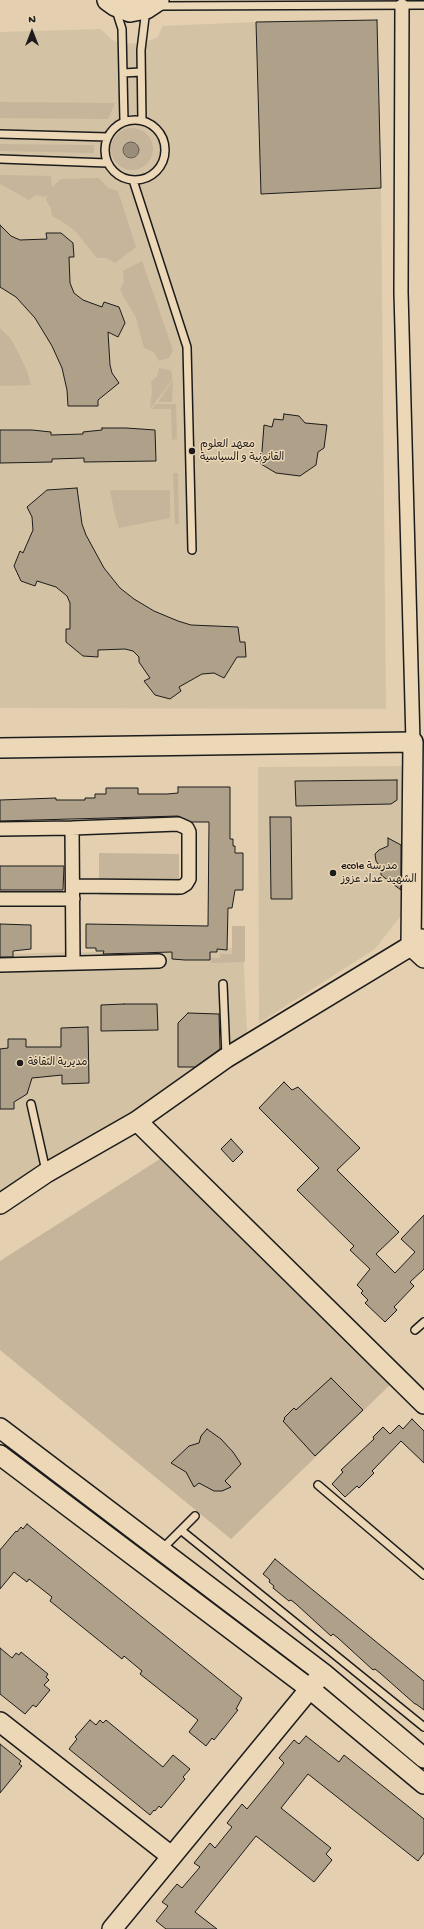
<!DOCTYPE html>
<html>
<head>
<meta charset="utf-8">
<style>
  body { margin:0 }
  #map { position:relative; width:424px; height:1929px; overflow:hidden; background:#e4d0b0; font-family:"Gochi Hand",sans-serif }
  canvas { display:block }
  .north { position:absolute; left:12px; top:12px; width:40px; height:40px; -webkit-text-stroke:3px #ecd7b6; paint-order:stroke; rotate:0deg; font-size:11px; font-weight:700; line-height:16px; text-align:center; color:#1c1c1c }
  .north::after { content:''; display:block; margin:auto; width:14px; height:18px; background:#1c1c1c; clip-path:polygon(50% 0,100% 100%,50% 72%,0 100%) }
</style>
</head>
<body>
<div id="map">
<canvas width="424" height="1929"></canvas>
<div class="north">N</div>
</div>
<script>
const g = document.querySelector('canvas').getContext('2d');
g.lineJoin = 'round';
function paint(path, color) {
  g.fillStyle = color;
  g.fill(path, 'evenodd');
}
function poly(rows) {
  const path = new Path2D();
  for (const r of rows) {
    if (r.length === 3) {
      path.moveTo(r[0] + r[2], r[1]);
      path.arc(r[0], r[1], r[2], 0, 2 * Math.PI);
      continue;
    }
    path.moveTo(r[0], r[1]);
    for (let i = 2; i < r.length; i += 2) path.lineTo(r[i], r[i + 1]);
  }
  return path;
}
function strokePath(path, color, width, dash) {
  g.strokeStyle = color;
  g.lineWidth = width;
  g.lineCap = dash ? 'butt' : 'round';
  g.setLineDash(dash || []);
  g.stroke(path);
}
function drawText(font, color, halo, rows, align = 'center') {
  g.font = font + ' "Gochi Hand","Playpen Sans Arabic",sans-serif';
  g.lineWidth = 3;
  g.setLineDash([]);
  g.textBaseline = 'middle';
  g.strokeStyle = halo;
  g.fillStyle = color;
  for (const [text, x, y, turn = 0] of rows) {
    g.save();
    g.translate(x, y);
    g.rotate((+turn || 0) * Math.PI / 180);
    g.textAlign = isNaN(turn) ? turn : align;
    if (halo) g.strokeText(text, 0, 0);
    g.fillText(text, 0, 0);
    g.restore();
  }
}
const built = poly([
  [256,22,261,194,381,188,386,709,0,708,0,32,101,29,112,40,122,44,140,43,157,38,163,26],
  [408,766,407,908,375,949,259,1023,258,767],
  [243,948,248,1052,0,1215,0,954]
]);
const green = poly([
  [0,102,115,103,108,119,0,118],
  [132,149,21],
  [0,144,94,145,94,153,0,151],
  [0,175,51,176,52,187,61,179,99,178,108,188,118,191,136,247,115,263,106,258,97,258,76,232,63,222,52,216,51,208,46,200,48,194,45,197,36,195,29,200,0,184],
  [142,261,173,350,169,358,159,361,154,352,144,348,136,318,120,290,124,281,123,271],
  [0,328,11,339,19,354,27,371,31,385,0,386],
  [159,368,170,370,172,373,172,380,150,409,152,392,151,382,157,376],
  [173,380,172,402,158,402],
  [155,404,176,404,177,439,172,440,171,409,152,409],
  [173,473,178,473,179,524,175,524],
  [110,490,170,490,170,518,119,528,114,511],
  [99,853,179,854,179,896,99,895],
  [232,926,245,926,245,962,211,963,211,958,220,958,220,954,232,954],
  [160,1159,393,1382,231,1539,0,1350,0,1261]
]);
const water = poly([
  [131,150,8]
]);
const building = poly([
  [377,20,381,188,261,194,256,22,377,20],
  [0,225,11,236,20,240,47,239,46,233,61,233,73,243,74,257,69,257,70,283,74,293,83,300,102,307,104,302,119,307,125,323,118,337,108,332,110,365,112,373,119,383,98,400,98,406,68,406,67,390,62,368,52,346,35,318,16,297,0,287,0,225],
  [284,414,299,416,305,423,327,425,324,448,318,452,316,465,300,476,276,473,261,464,264,425,272,427,274,419,283,420,284,414],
  [102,428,126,428,155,430,156,461,84,462,84,458,52,459,52,462,0,463,0,430,32,430,51,432,51,435,83,434,83,432,102,430,102,428],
  [77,488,82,524,86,535,104,568,120,588,134,599,154,611,178,621,191,625,238,627,240,642,245,642,246,657,237,657,224,678,214,673,202,674,179,687,181,691,170,699,155,695,144,681,150,678,139,662,139,657,133,651,125,649,98,650,98,657,83,656,66,642,66,629,70,629,70,603,67,596,56,587,37,581,35,586,21,581,14,566,20,551,23,553,33,530,32,517,27,507,47,490,77,488],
  [397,780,397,800,391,804,296,806,295,781,397,780],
  [178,787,230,787,230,839,233,839,233,846,235,846,235,853,243,853,243,890,235,890,232,908,228,908,227,950,217,949,217,952,210,952,210,960,185,960,172,959,172,952,103,954,104,951,96,951,96,948,86,948,86,924,208,926,209,822,191,822,178,816,0,821,0,800,56,798,56,800,85,800,85,798,95,798,95,794,106,794,106,788,138,788,138,794,167,794,178,793,178,787],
  [270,817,291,817,292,899,271,899,270,817],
  [388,838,401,845,401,890,381,875,381,868,376,861,375,854,379,850,388,846,388,838],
  [0,866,64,866,63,890,0,890,0,866],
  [0,924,31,925,31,949,13,951,13,957,0,957,0,924],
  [124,1004,157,1004,158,1030,101,1031,101,1005,124,1004],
  [188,1013,219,1014,220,1049,195,1067,178,1067,178,1023,188,1013],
  [88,1027,89,1083,62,1084,62,1075,32,1078,27,1094,14,1102,14,1109,0,1109,0,1049,8,1048,8,1039,26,1039,26,1047,61,1047,61,1028,88,1027],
  [284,1082,292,1090,298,1087,360,1148,337,1170,399,1232,376,1254,395,1273,415,1252,401,1239,424,1215,424,1269,410,1282,414,1286,394,1307,397,1310,385,1322,365,1303,368,1300,361,1293,363,1291,357,1285,370,1269,350,1250,354,1246,297,1190,319,1168,259,1108,284,1082],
  [231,1139,243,1152,233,1162,221,1149,231,1139],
  [331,1378,363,1410,315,1456,283,1421,285,1419,284,1418,294,1408,296,1410,331,1378],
  [412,1419,424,1431,424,1463,401,1441,372,1471,374,1473,359,1488,357,1486,345,1497,332,1484,343,1472,341,1470,374,1439,373,1437,383,1427,390,1434,399,1425,403,1429,412,1419],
  [207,1429,221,1439,233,1452,241,1464,225,1481,231,1487,222,1491,214,1491,199,1483,194,1487,186,1472,171,1463,189,1446,199,1443,201,1436,207,1429],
  [27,1524,242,1698,236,1709,238,1710,214,1740,212,1738,206,1746,189,1732,198,1720,140,1674,142,1671,124,1656,122,1659,50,1601,52,1597,29,1579,27,1582,14,1572,0,1589,0,1550,16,1531,17,1532,21,1527,23,1529,27,1524],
  [275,1559,424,1681,424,1710,416,1704,415,1704,380,1673,375,1669,373,1670,338,1638,333,1634,331,1636,296,1604,291,1600,289,1601,273,1588,274,1586,269,1582,270,1580,263,1574,275,1559],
  [0,1648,12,1658,16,1653,19,1655,21,1652,48,1674,46,1677,49,1680,44,1685,50,1690,36,1707,33,1705,25,1714,0,1694,0,1648],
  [90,1720,96,1725,100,1720,103,1723,106,1720,163,1767,173,1755,190,1769,183,1777,185,1779,161,1808,159,1806,155,1811,154,1810,150,1815,69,1749,77,1739,75,1737,90,1720],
  [306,1736,339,1762,344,1755,424,1819,424,1853,418,1861,308,1774,281,1808,331,1848,326,1854,332,1860,314,1882,256,1836,195,1912,217,1929,166,1929,156,1921,168,1906,162,1902,177,1884,182,1888,200,1867,194,1863,210,1843,215,1848,232,1827,227,1823,242,1804,247,1809,273,1777,284,1763,279,1758,294,1740,299,1744,306,1736],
  [0,1744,21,1761,19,1764,22,1766,0,1793,0,1744]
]);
const lane = poly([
  [158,6,424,5],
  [116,10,122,29,124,122],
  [123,73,141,72],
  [135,150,30],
  [142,121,141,50,146,9],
  [0,134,108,137],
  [0,159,107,163],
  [133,180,187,347,192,550],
  [223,984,226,1056],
  [31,1104,46,1171],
  [415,1330,424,1322],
  [318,1485,424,1575],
  [182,1531,424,1727],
  [162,1549,195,1516]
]);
const street = poly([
  [402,6,401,292,413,742],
  [72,828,73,963],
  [0,829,72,828,178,824,187,828,189,832,189,879,186,884,181,887,73,886],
  [0,899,73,899],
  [0,965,159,961]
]);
const secondary = poly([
  [0,748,413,742,411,946,424,958],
  [137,1121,424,1404],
  [0,1204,46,1173,137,1121,226,1058,422,939],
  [0,1428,323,1673,424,1758],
  [0,1455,310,1689,424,1784],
  [0,1722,171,1856],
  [112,1929,317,1680]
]);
const primary = poly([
  [108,0,115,5,130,11,146,8,158,0]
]);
const markers = [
  [192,451,4,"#1c1c1c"],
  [333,873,4,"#1c1c1c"],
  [20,1063,4,"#1c1c1c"]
];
const poiNames = [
  ["معهد العلوم",200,445],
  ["القانونية و السياسية",200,458],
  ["ecole مدرسة",341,867],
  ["الشهيد عداد عزوز",341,880],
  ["مديرية الثقافة",28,1063]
];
paint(built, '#d4c2a4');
paint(green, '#c6b59a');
paint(water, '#9a8d7a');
strokePath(water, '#686054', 1);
paint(building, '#afa189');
strokePath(building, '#1c1c1c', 1);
strokePath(lane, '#1c1c1c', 10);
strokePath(street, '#1c1c1c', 16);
strokePath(secondary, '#1c1c1c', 22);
strokePath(primary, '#1c1c1c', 24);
strokePath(lane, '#ecd7b6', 7);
strokePath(street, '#ecd7b6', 13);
strokePath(secondary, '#ecd7b6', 19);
strokePath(primary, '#ecd7b6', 21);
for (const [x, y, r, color] of markers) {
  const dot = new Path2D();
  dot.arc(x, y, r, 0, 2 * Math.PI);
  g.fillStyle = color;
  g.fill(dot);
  strokePath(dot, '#ecd7b6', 1.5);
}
drawText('11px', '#1c1c1c', '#ecd7b6', poiNames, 'left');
</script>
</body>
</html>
